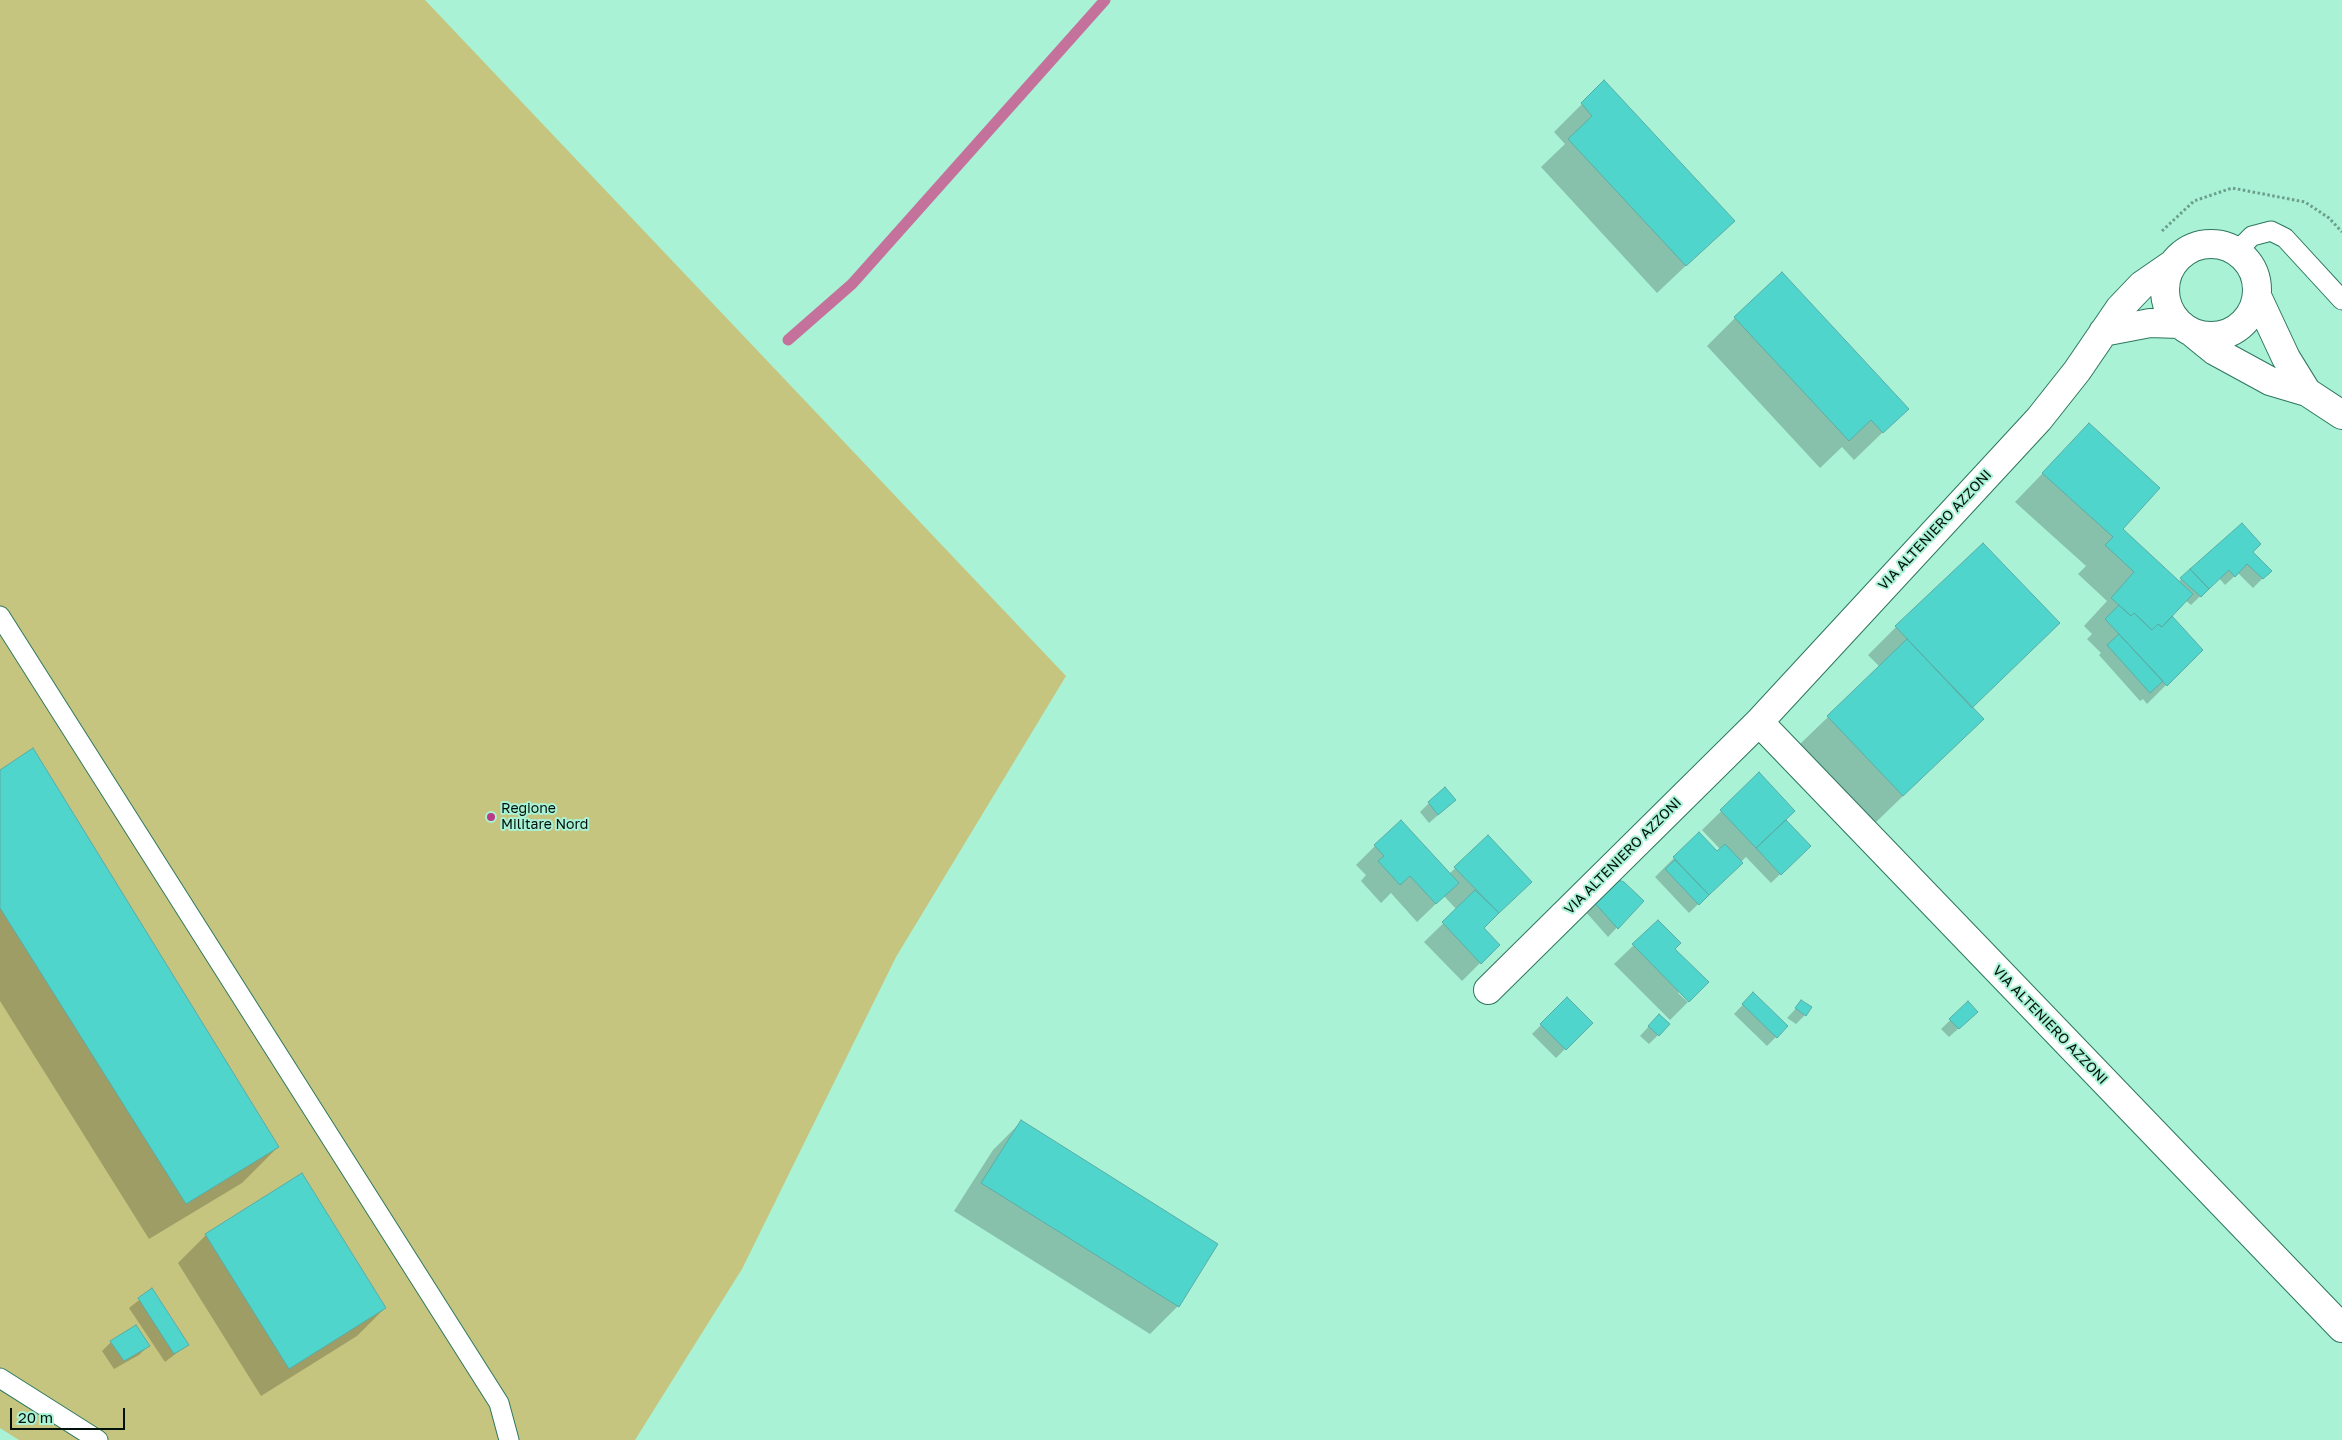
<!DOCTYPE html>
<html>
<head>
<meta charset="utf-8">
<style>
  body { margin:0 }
  #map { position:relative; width:2342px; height:1440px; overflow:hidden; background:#a9f2d6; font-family:"Golos Text",sans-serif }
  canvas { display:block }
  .scale { position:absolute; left:10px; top:1408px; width:115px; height:22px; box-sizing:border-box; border:2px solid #00120b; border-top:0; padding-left:6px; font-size:15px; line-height:18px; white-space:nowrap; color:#00120b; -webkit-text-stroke:4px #a9f2d6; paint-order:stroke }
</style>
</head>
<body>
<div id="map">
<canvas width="2342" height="1440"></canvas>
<div class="scale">20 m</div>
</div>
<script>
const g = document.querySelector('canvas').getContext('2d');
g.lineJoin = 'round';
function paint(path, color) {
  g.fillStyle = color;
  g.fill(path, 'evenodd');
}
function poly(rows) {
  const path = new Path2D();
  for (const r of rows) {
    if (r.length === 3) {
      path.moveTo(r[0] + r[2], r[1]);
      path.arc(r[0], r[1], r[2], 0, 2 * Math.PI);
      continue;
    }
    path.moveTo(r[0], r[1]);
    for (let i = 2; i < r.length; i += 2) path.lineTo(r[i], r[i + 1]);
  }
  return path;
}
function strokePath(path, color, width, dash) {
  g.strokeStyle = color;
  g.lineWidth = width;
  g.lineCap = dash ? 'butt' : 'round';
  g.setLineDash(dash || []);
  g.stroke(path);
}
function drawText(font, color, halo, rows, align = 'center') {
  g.font = font + ' "Golos Text",sans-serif';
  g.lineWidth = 4;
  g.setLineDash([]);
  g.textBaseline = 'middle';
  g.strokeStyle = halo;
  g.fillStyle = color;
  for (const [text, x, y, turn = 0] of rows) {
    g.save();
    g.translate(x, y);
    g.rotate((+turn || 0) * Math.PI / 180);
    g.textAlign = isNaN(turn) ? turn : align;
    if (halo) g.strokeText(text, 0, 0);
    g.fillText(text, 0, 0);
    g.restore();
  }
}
const green = poly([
  [0,0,425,0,1066,676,896,957,742,1269,635,1440,19,1440,0,1428]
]);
const shadow = poly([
  [1604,82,1733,221,1657,293,1541,167,1565,144,1554,132],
  [1735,318,1907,409,1854,460,1842,447,1820,468,1707,346],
  [2089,425,2121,529,2178,582,2242,525,2252,552,2270,571,2253,588,2238,573,2225,585,2219,578,2191,605,2185,600,2170,616,2201,650,2147,704,2143,699,2140,701,2099,655,2101,653,2087,639,2092,634,2084,626,2107,601,2078,574,2086,566,2015,502],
  [2059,623,1971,708,1954,747,1875,823,1800,744,1880,667,1868,655,1896,627],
  [0,771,278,1147,242,1183,149,1239,0,1001],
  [1759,774,1784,820,1809,846,1771,883,1746,857,1689,913,1655,877,1698,834,1716,853,1720,849,1702,830],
  [1429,803,1445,809,1429,823,1420,812],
  [1488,837,1512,900,1482,928,1498,945,1462,981,1424,942,1457,910,1444,896,1417,922,1391,893,1381,903,1361,881,1366,875,1356,865,1375,846,1449,874],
  [1642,901,1608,937,1585,911,1594,902],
  [1658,922,1673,949,1680,991,1678,993,1688,1002,1670,1020,1614,964],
  [1753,994,1787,1026,1767,1046,1734,1014],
  [1567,999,1591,1023,1556,1058,1532,1034],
  [1802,1002,1805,1015,1796,1024,1787,1018],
  [1968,1003,1967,1021,1949,1037,1941,1029],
  [1650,1025,1658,1035,1649,1044,1640,1036],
  [1021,1122,1178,1306,1150,1334,954,1211,993,1150],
  [206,1235,385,1308,357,1336,261,1396,178,1263],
  [152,1290,187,1345,165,1362,129,1308],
  [111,1342,148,1346,139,1355,114,1369,102,1351]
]);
const stream = poly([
  [788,340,852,284,1105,0]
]);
const building = poly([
  [1604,80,1735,221,1686,266,1568,139,1592,116,1581,103,1604,80],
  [1782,272,1909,409,1883,433,1871,420,1849,441,1734,317,1782,272],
  [2089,423,2160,488,2123,529,2193,594,2162,627,2158,624,2152,630,2134,613,2131,616,2111,598,2134,572,2105,545,2113,537,2042,473,2089,423],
  [2242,523,2261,544,2253,552,2272,571,2263,579,2247,564,2235,577,2229,570,2209,589,2190,569,2242,523],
  [1983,543,2060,623,1972,708,1895,626,1983,543],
  [2190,569,2209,589,2201,597,2180,578,2190,569],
  [2119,605,2131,616,2134,613,2152,630,2158,624,2162,627,2172,616,2203,650,2167,686,2105,619,2119,605],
  [2119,634,2163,681,2150,693,2107,645,2119,634],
  [1907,639,1984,719,1903,796,1827,716,1907,639],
  [33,748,279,1147,186,1204,0,908,0,770,33,748],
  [1759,772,1795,811,1756,848,1720,810,1759,772],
  [1445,787,1456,800,1438,815,1428,802,1445,787],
  [1401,820,1459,883,1436,904,1410,876,1400,885,1378,861,1384,856,1374,845,1401,820],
  [1786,820,1811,846,1781,875,1756,848,1786,820],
  [1699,832,1717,851,1725,844,1743,863,1709,895,1673,857,1699,832],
  [1488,835,1532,882,1499,913,1454,867,1488,835],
  [1675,860,1709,895,1699,905,1665,869,1675,860],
  [1616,879,1624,882,1644,901,1618,929,1593,901,1616,879],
  [1475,890,1499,913,1484,928,1500,945,1481,964,1442,922,1475,890],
  [1658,920,1681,943,1675,949,1709,982,1689,1002,1632,944,1658,920],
  [1753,992,1788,1026,1777,1038,1742,1004,1753,992],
  [1567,997,1593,1023,1566,1050,1540,1024,1567,997],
  [1801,1000,1812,1007,1806,1016,1795,1008,1801,1000],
  [1968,1001,1978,1012,1959,1029,1949,1019,1968,1001],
  [1659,1014,1670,1024,1659,1036,1648,1026,1659,1014],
  [1021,1120,1218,1244,1179,1307,981,1183,1021,1120],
  [302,1173,386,1308,289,1369,205,1234,302,1173],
  [152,1288,189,1345,174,1354,138,1298,152,1288],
  [136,1325,150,1346,124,1361,110,1341,136,1325]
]);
const path = poly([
  [2162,231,2194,201,2232,188,2305,202,2329,218,2342,232]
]);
const lane = poly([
  [2237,251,2252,236,2271,231,2285,238,2342,300],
  [0,616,499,1403,509,1440],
  [0,1378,98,1440]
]);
const street = poly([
  [2211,290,46],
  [2257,296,2286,358,2307,392],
  [2103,332,2150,323,2179,324],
  [2194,334,2215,351,2270,381,2307,392,2342,415],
  [1759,722,2342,1328],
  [1488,990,1759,722,2039,419,2077,371,2120,308,2142,285,2171,265]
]);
const markers = [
  [491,817,5,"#ba3a85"]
];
const streetNames = [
  ["VIA ALTENIERO AZZONI",1935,530,-47],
  ["VIA ALTENIERO AZZONI",1623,856,-45],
  ["VIA ALTENIERO AZZONI",2050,1025,46]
];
const poiNames = [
  ["Regione",501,809],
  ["Militare Nord",501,825]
];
paint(green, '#c5c57f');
paint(shadow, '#0003');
strokePath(stream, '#c4729c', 11);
paint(building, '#50d5cc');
strokePath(building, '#59ada6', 1);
strokePath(lane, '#2e775f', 21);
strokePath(street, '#2e775f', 30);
strokePath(path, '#6b9f8b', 3, [2.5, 2.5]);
strokePath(lane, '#fff', 19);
strokePath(street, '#fff', 28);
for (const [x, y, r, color] of markers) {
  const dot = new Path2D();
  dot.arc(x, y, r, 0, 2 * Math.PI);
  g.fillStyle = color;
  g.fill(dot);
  strokePath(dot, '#a9f2d6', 2);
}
drawText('14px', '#00120b', '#a9f2d6', streetNames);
drawText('14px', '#00120b', '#a9f2d6', poiNames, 'left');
</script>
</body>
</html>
